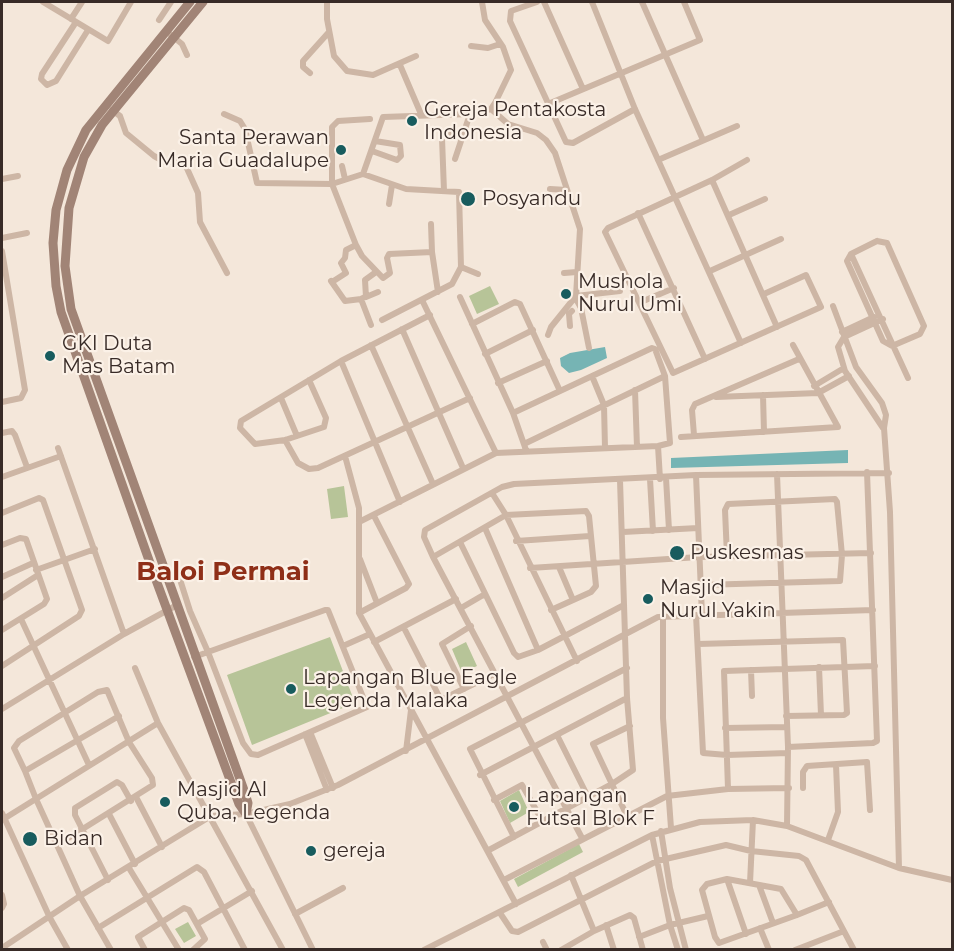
<!DOCTYPE html>
<html>
<head>
<meta charset="utf-8">
<style>
  body { margin:0 }
  #map { position:relative; width:954px; height:951px; overflow:hidden; background:#f4e7da; font-family:Montserrat,sans-serif }
  canvas { display:block }
  .frame { position:absolute; inset:0; border:3px solid #382b27; pointer-events:none }
</style>
</head>
<body>
<div id="map">
<canvas width="954" height="951"></canvas>
<div class="frame"></div>
</div>
<script>
const g = document.querySelector('canvas').getContext('2d');
g.lineJoin = 'round';
function paint(path, color) {
  g.fillStyle = color;
  g.fill(path, 'evenodd');
}
function poly(rows) {
  const path = new Path2D();
  for (const r of rows) {
    path.moveTo(r[0], r[1]);
    for (let i = 2; i < r.length; i += 2) path.lineTo(r[i], r[i + 1]);
  }
  return path;
}
function strokePath(path, color, width, dash) {
  g.strokeStyle = color;
  g.lineWidth = width;
  g.lineCap = dash ? 'butt' : 'round';
  g.setLineDash(dash || []);
  g.stroke(path);
}
function drawText(font, color, halo, rows, align = 'center') {
  g.font = font + ' Montserrat,sans-serif';
  g.lineWidth = 4.5;
  g.setLineDash([]);
  g.textBaseline = 'middle';
  g.strokeStyle = halo;
  g.fillStyle = color;
  for (const [text, x, y, turn = 0] of rows) {
    g.save();
    g.translate(x, y);
    g.rotate((+turn || 0) * Math.PI / 180);
    g.textAlign = isNaN(turn) ? turn : align;
    if (halo) g.strokeText(text, 0, 0);
    g.fillText(text, 0, 0);
    g.restore();
  }
}
const green = poly([
  [490,286,499,304,477,314,469,296],
  [344,486,348,517,331,519,327,489],
  [330,637,355,703,252,745,227,675],
  [466,642,477,666,462,673,452,649],
  [519,790,529,812,510,823,500,801],
  [579,844,583,852,518,887,514,879],
  [188,922,196,936,184,943,175,929]
]);
const water = poly([
  [605,347,607,358,581,370,569,373,561,366,560,358,570,353],
  [848,450,848,463,671,468,671,458]
]);
const street = poly([
  [43,2,108,41,131,2],
  [327,2,327,19,334,56,347,71,373,75,416,56],
  [537,2,511,11,510,21,566,142,573,143,635,109],
  [544,2,583,89],
  [592,2,635,109,741,343],
  [642,2,703,140],
  [71,19,82,2],
  [159,20,171,2],
  [76,22,42,74,41,79,47,85,56,81,88,30],
  [166,31,182,44,187,55],
  [471,46,488,48,500,44],
  [400,65,421,114],
  [310,73,303,67,303,61,329,32],
  [548,104,700,40,684,2],
  [491,109,508,124,537,133,546,140,555,153,580,229,576,296,551,327,548,335],
  [112,110,120,116,126,133,154,156,165,162,180,160,185,164,198,193,200,222,227,273],
  [224,114,240,121,245,129,257,183,332,184,363,174,406,189,459,192,461,267,452,284,382,320],
  [372,151,397,160,401,156,400,145,375,141],
  [455,159,470,114],
  [658,160,737,126],
  [747,160,712,180,608,228,605,232,673,373,821,307,806,275,764,294],
  [342,166,345,179],
  [363,174,383,117,470,114,491,109,495,103,511,70,503,47,485,20,482,2],
  [2,179,18,176],
  [712,180,777,327],
  [550,189,567,190],
  [444,191,442,138,445,135,462,134],
  [389,204,392,185],
  [638,213,705,359],
  [729,215,765,199],
  [431,224,432,252,438,292],
  [2,238,27,233],
  [877,241,887,243,924,326,920,334,892,346,883,341,847,261,851,254,877,241],
  [356,245,362,256,383,278,390,273,387,258,389,254,432,252],
  [2,251,25,390,21,398,2,402],
  [851,254,908,378],
  [461,267,478,274],
  [710,271,781,239],
  [376,272,365,280,366,297,378,292],
  [564,273,577,272],
  [331,281,345,301,361,299],
  [332,282,346,273,341,263,345,258,346,250,356,245,332,184,332,127,338,121,370,119],
  [578,284,591,282],
  [576,296,620,291],
  [365,297,361,299,371,325],
  [460,297,513,413,526,450],
  [575,297,581,308,589,348],
  [422,300,496,453],
  [641,302,674,288],
  [833,306,856,367,882,403,886,415,884,428,890,512,899,868],
  [883,319,844,337,838,347,845,371,883,428],
  [472,324,515,302,520,304,560,391],
  [570,326,569,314,572,311],
  [402,329,463,468],
  [842,332,874,317],
  [371,345,433,484],
  [485,354,533,330],
  [341,361,400,502],
  [592,376,604,405,605,448],
  [309,380,326,418,324,427,285,440,255,444,240,428,241,421,341,361,430,315],
  [498,383,547,361],
  [814,386,844,368],
  [635,390,637,447],
  [763,395,764,432],
  [716,397,818,393,849,376],
  [281,398,297,436],
  [2,433,12,431,15,435,27,467],
  [694,435,692,410,695,404,799,359],
  [681,437,838,427,793,345],
  [285,440,298,463,309,469,318,468,470,398],
  [524,444,665,376],
  [658,446,660,479],
  [58,448,124,634],
  [345,456,359,508,359,613,516,904],
  [777,474,788,747,787,826],
  [696,475,702,615],
  [2,477,61,456],
  [666,478,669,530],
  [650,479,653,531],
  [492,493,506,515,577,661],
  [2,513,39,498,43,500,82,610,79,616,2,666],
  [359,522,496,453,658,446,670,443,665,376,655,349,652,348,513,413],
  [485,528,538,650],
  [623,532,698,528],
  [516,541,590,536],
  [460,542,514,653,518,657,538,650,624,605],
  [2,545,20,538,26,539,47,599,44,604,2,630],
  [433,557,506,515,586,511,589,516,596,586,591,592,551,610],
  [360,559,377,603],
  [559,567,573,600],
  [530,568,699,557,871,553],
  [36,570,95,549],
  [177,570,190,611,208,652,243,743,251,754,258,755,367,707,328,610,325,610,208,652,194,657],
  [2,577,33,563],
  [701,585,840,581,842,555,837,502,835,499,728,504,725,510,727,556],
  [2,598,38,575],
  [461,608,485,594],
  [359,613,406,588,409,584,374,516],
  [696,615,703,753,727,755,788,753],
  [663,616,663,718,671,828],
  [21,619,89,765],
  [404,628,441,700,494,674],
  [374,642,456,599],
  [698,644,843,640,847,713,844,715,786,716],
  [343,646,370,634],
  [819,667,821,715],
  [135,668,158,723,283,950],
  [751,670,752,696],
  [464,689,442,644,471,626],
  [2,709,124,634,177,605],
  [725,728,787,727],
  [310,732,333,788],
  [305,734,327,790],
  [557,735,588,797],
  [788,747,873,743,877,741,867,472],
  [406,751,411,710],
  [25,771,119,716],
  [480,775,627,698],
  [803,788,803,772,807,766,867,762,870,810],
  [728,789,724,671,875,666],
  [136,797,162,847],
  [494,800,522,785,543,822],
  [2,813,50,918,68,950],
  [109,814,135,864],
  [246,814,313,950],
  [627,816,593,744,630,726],
  [2,820,158,723],
  [661,831,670,888,686,950],
  [652,835,670,925,678,950],
  [514,837,470,749,627,668],
  [582,838,433,557,424,537,425,530,502,487,514,484,696,475,889,473],
  [828,840,838,812,836,765],
  [57,845,153,785,152,778,129,742,107,690,98,692,19,741,14,748,25,771,36,799,57,845,80,896,111,950],
  [489,850,612,784,633,770,627,698,620,480],
  [129,868,179,950],
  [571,875,594,931],
  [727,879,746,934],
  [108,880,75,815,75,808,117,782,122,785,131,801],
  [504,880,667,796,728,789,789,788],
  [750,883,753,820],
  [759,885,773,923],
  [2,895,4,904,2,908],
  [500,913,512,931,518,932,657,861,726,845,751,851,799,856,806,860,854,950],
  [295,914,343,888],
  [797,915,781,889,727,879,707,884,702,890,715,937,719,943,797,915,829,902],
  [197,924,252,891],
  [606,925,614,950],
  [98,928,197,867,204,872,245,950],
  [760,928,769,950],
  [639,937,670,925,708,916],
  [543,942,547,950],
  [2,948,80,896,211,816,246,814,290,804,338,785,658,617,873,610],
  [145,950,138,937,184,908,189,910,205,939,193,950],
  [424,950,652,835,700,822,753,820,787,826,899,868,952,880],
  [561,950,594,931,630,915,634,918,643,950],
  [795,950,844,931]
]);
const secondary = poly([
  [190,2,86,130,67,170,56,210,53,243,56,286,61,312,156,580,239,804,246,814],
  [203,2,102,125,84,157,69,208,65,266,71,309,245,793,248,803,246,814]
]);
const markers = [
  [412,121,6,"#185c5e"],
  [341,150,6,"#185c5e"],
  [468,199,8,"#185c5e"],
  [566,294,6,"#185c5e"],
  [50,356,6,"#185c5e"],
  [677,553,8,"#185c5e"],
  [648,599,6,"#185c5e"],
  [291,689,6,"#185c5e"],
  [165,802,6,"#185c5e"],
  [514,807,6,"#185c5e"],
  [30,839,8,"#185c5e"],
  [311,851,6,"#185c5e"]
];
const poiNames = [
  ["Gereja Pentakosta",424,110],
  ["Indonesia",424,133],
  ["Santa Perawan",329,138,"right"],
  ["Maria Guadalupe",329,161,"right"],
  ["Posyandu",482,199],
  ["Mushola",578,282],
  ["Nurul Umi",578,305],
  ["GKI Duta",62,344],
  ["Mas Batam",62,367],
  ["Puskesmas",690,553],
  ["Masjid",660,588],
  ["Nurul Yakin",660,611],
  ["Lapangan Blue Eagle",303,678],
  ["Legenda Malaka",303,701],
  ["Masjid Al",177,790],
  ["Quba, Legenda",177,813],
  ["Lapangan",526,796],
  ["Futsal Blok F",526,819],
  ["Bidan",44,839],
  ["gereja",323,851]
];
const districtNames = [
  ["Baloi Permai",223,572]
];
paint(green, '#b7c498');
paint(water, '#76b4b4');
strokePath(street, '#cdb6a5', 6);
strokePath(secondary, '#a18476', 9);
for (const [x, y, r, color] of markers) {
  const dot = new Path2D();
  dot.arc(x, y, r, 0, 2 * Math.PI);
  g.fillStyle = color;
  g.fill(dot);
  strokePath(dot, '#fbf1e7', 2);
}
drawText('20px', '#382b27', '#fbf1e7', poiNames, 'left');
drawText('bold 26px', '#8f2f18', '#fbf1e7', districtNames);
</script>
</body>
</html>
